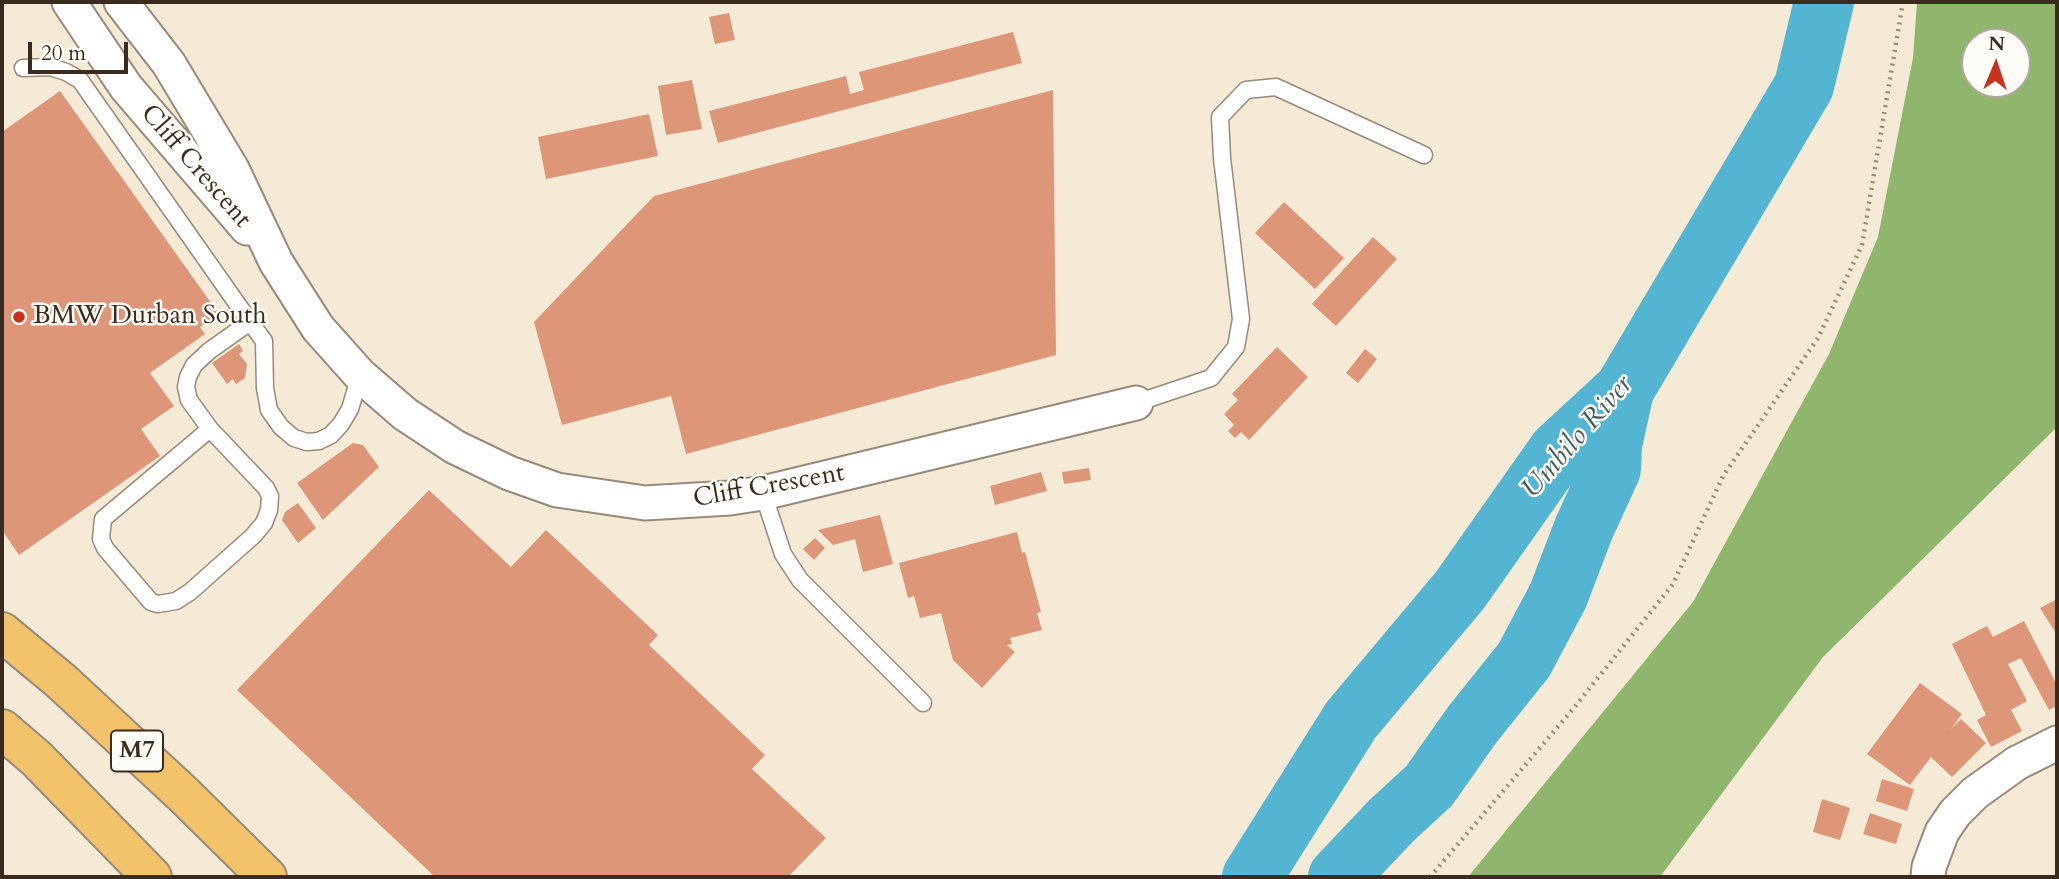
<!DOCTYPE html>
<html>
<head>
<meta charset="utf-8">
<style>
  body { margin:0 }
  #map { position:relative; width:2059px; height:879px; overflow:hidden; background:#f4ead5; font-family:Cardo,serif }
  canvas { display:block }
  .frame { position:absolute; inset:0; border:4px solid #3b2a1e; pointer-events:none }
  .north { position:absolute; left:1961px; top:28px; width:70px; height:70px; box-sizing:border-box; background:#fdfcf7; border:2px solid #afa8a0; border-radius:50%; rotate:2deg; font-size:19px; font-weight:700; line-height:28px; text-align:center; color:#3b2a1e }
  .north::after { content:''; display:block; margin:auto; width:24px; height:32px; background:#c8321e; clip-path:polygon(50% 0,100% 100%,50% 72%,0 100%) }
  .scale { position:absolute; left:28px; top:42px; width:100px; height:32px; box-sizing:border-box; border:4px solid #3b2a1e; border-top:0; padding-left:9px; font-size:21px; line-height:24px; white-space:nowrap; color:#3b2a1e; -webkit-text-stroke:5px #fdfcf7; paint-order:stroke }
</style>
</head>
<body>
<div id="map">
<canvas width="2059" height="879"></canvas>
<div class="frame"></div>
<div class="north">N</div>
<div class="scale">20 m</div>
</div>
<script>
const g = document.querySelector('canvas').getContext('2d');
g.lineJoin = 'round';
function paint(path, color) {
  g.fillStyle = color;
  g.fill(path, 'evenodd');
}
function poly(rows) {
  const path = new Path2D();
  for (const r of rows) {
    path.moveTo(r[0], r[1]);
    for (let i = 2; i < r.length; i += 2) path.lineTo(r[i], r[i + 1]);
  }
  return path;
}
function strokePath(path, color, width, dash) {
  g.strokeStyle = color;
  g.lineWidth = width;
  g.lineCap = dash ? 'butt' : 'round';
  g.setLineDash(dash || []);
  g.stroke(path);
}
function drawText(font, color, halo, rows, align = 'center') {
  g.font = font + ' Cardo,serif';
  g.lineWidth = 5;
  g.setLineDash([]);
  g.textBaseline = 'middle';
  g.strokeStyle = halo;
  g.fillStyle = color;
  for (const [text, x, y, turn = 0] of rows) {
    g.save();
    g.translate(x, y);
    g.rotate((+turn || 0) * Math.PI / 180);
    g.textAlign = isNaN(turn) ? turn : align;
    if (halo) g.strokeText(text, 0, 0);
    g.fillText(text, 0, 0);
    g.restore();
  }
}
const forest = poly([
  [1917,2,2057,2,2057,427,1823,657,1660,877,1468,877,1693,602,1829,354,1878,237,1913,58],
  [1975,42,2017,42,2017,84,1975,84]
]);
const river = poly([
  [1252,877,1351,720,1460,590,1558,451,1624,390,1804,86,1824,2],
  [1338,877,1392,820,1429,786,1472,725,1524,660,1558,596,1584,528,1611,469,1612,445,1624,390]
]);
const building = poly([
  [729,13,735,40,715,44,709,17],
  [1013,32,1022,63,718,143,709,111,846,76,850,94,864,90,859,72],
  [692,80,702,129,666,135,658,86],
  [1053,90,1056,355,686,454,671,396,562,425,534,322,654,196],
  [60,91,219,314,200,327,205,334,150,373,174,406,141,429,160,456,19,555,2,530,2,132],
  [649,114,658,156,546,179,538,137],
  [1284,202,1344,258,1315,289,1255,233],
  [1373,237,1397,259,1336,326,1312,304],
  [239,344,243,351,239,354,247,364,245,378,236,384,233,379,227,384,212,363],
  [1277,347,1308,377,1249,440,1241,432,1235,438,1228,431,1234,425,1224,414,1238,400,1232,394],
  [1365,349,1377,359,1358,383,1346,373],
  [353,443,363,445,379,467,323,520,297,483],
  [1089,468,1091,480,1064,484,1062,472],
  [1041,472,1047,491,995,505,990,486],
  [429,490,511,567,546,530,658,635,649,645,765,755,752,769,826,838,788,877,435,877,237,690],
  [298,503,316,528,298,543,282,520,285,512],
  [880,515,893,564,863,572,855,539,833,545,818,530],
  [1017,532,1022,553,1025,552,1041,612,1037,613,1042,630,1010,638,1012,644,1007,645,1015,652,982,688,953,660,941,613,920,618,914,596,908,598,899,563],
  [815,538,825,548,814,560,803,549],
  [2057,599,2057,635,2040,608],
  [2024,621,2057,685,2057,706,2049,710,2021,658,2008,664,2027,701,2011,710,2022,731,1991,747,1977,720,1986,715,1952,644,1987,626,1993,637],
  [1920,683,1962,714,1951,729,1961,719,1986,743,1952,777,1931,757,1910,785,1867,754],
  [1882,779,1914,789,1907,811,1876,801],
  [1822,799,1850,808,1840,840,1813,832],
  [1870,813,1902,824,1896,844,1863,834]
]);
const path = poly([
  [1430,877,1573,709,1673,584,1723,476,1818,338,1862,245,1903,2]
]);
const service = poly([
  [23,68,50,67,66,72,80,80,250,322],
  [1136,403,1211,378,1236,347,1241,319,1222,158,1220,117,1246,90,1276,87,1424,155],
  [210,429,103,519,101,539,105,548,151,602,158,604,176,601,190,592,253,536,264,523,269,510,270,496,266,488,210,429,189,400,186,387,188,377,194,365,209,351,250,322,264,341,265,388,269,410,281,427,294,438,307,442,319,441,331,435,341,424,350,409,360,375],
  [763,493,783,554,800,580,923,703]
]);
const minor = poly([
  [69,2,126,87,247,228],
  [121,2,169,64,232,169,276,262,318,328,360,375,405,414,455,447,509,473,557,490,645,503,730,498,763,493,1136,403],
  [1928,877,1929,867,1942,832,1955,813,1975,793,2017,763,2057,743]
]);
const trunk = poly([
  [2,632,61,681,184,795,267,877],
  [2,729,37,759,152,877]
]);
const markers = [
  [19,317,7,"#c8321e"]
];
const shields = [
  [137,751,52]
];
const shieldNames = [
  ["M7",137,751]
];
const streetNames = [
  ["Cliff Crescent",195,167,49],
  ["Cliff Crescent",769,487,-10]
];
const poiNames = [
  ["BMW Durban South",33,317]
];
const waterNames = [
  ["Umbilo River",1578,438,-49]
];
paint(forest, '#8fb66c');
strokePath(river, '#53b5d2', 60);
paint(building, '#de9678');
strokePath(service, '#988a7a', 19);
strokePath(minor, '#988a7a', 37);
strokePath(trunk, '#988a7a', 42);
strokePath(path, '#988a7a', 4.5, [2, 5]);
strokePath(service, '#fff', 16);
strokePath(minor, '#fff', 33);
strokePath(trunk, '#f2c36a', 38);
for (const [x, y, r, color] of markers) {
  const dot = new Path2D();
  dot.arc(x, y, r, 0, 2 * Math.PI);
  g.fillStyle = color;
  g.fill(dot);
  strokePath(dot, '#fdfcf7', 2.5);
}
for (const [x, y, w] of shields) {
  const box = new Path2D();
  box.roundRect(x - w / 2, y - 20.5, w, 41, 5);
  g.fillStyle = '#fdfcf7';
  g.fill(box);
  strokePath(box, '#3b2a1e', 2);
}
drawText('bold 24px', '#3b2a1e', null, shieldNames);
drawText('26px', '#3b2a1e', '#fdfcf7', streetNames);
drawText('26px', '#3b2a1e', '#fdfcf7', poiNames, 'left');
drawText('italic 28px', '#435b5d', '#fdfcf7', waterNames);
</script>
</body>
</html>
